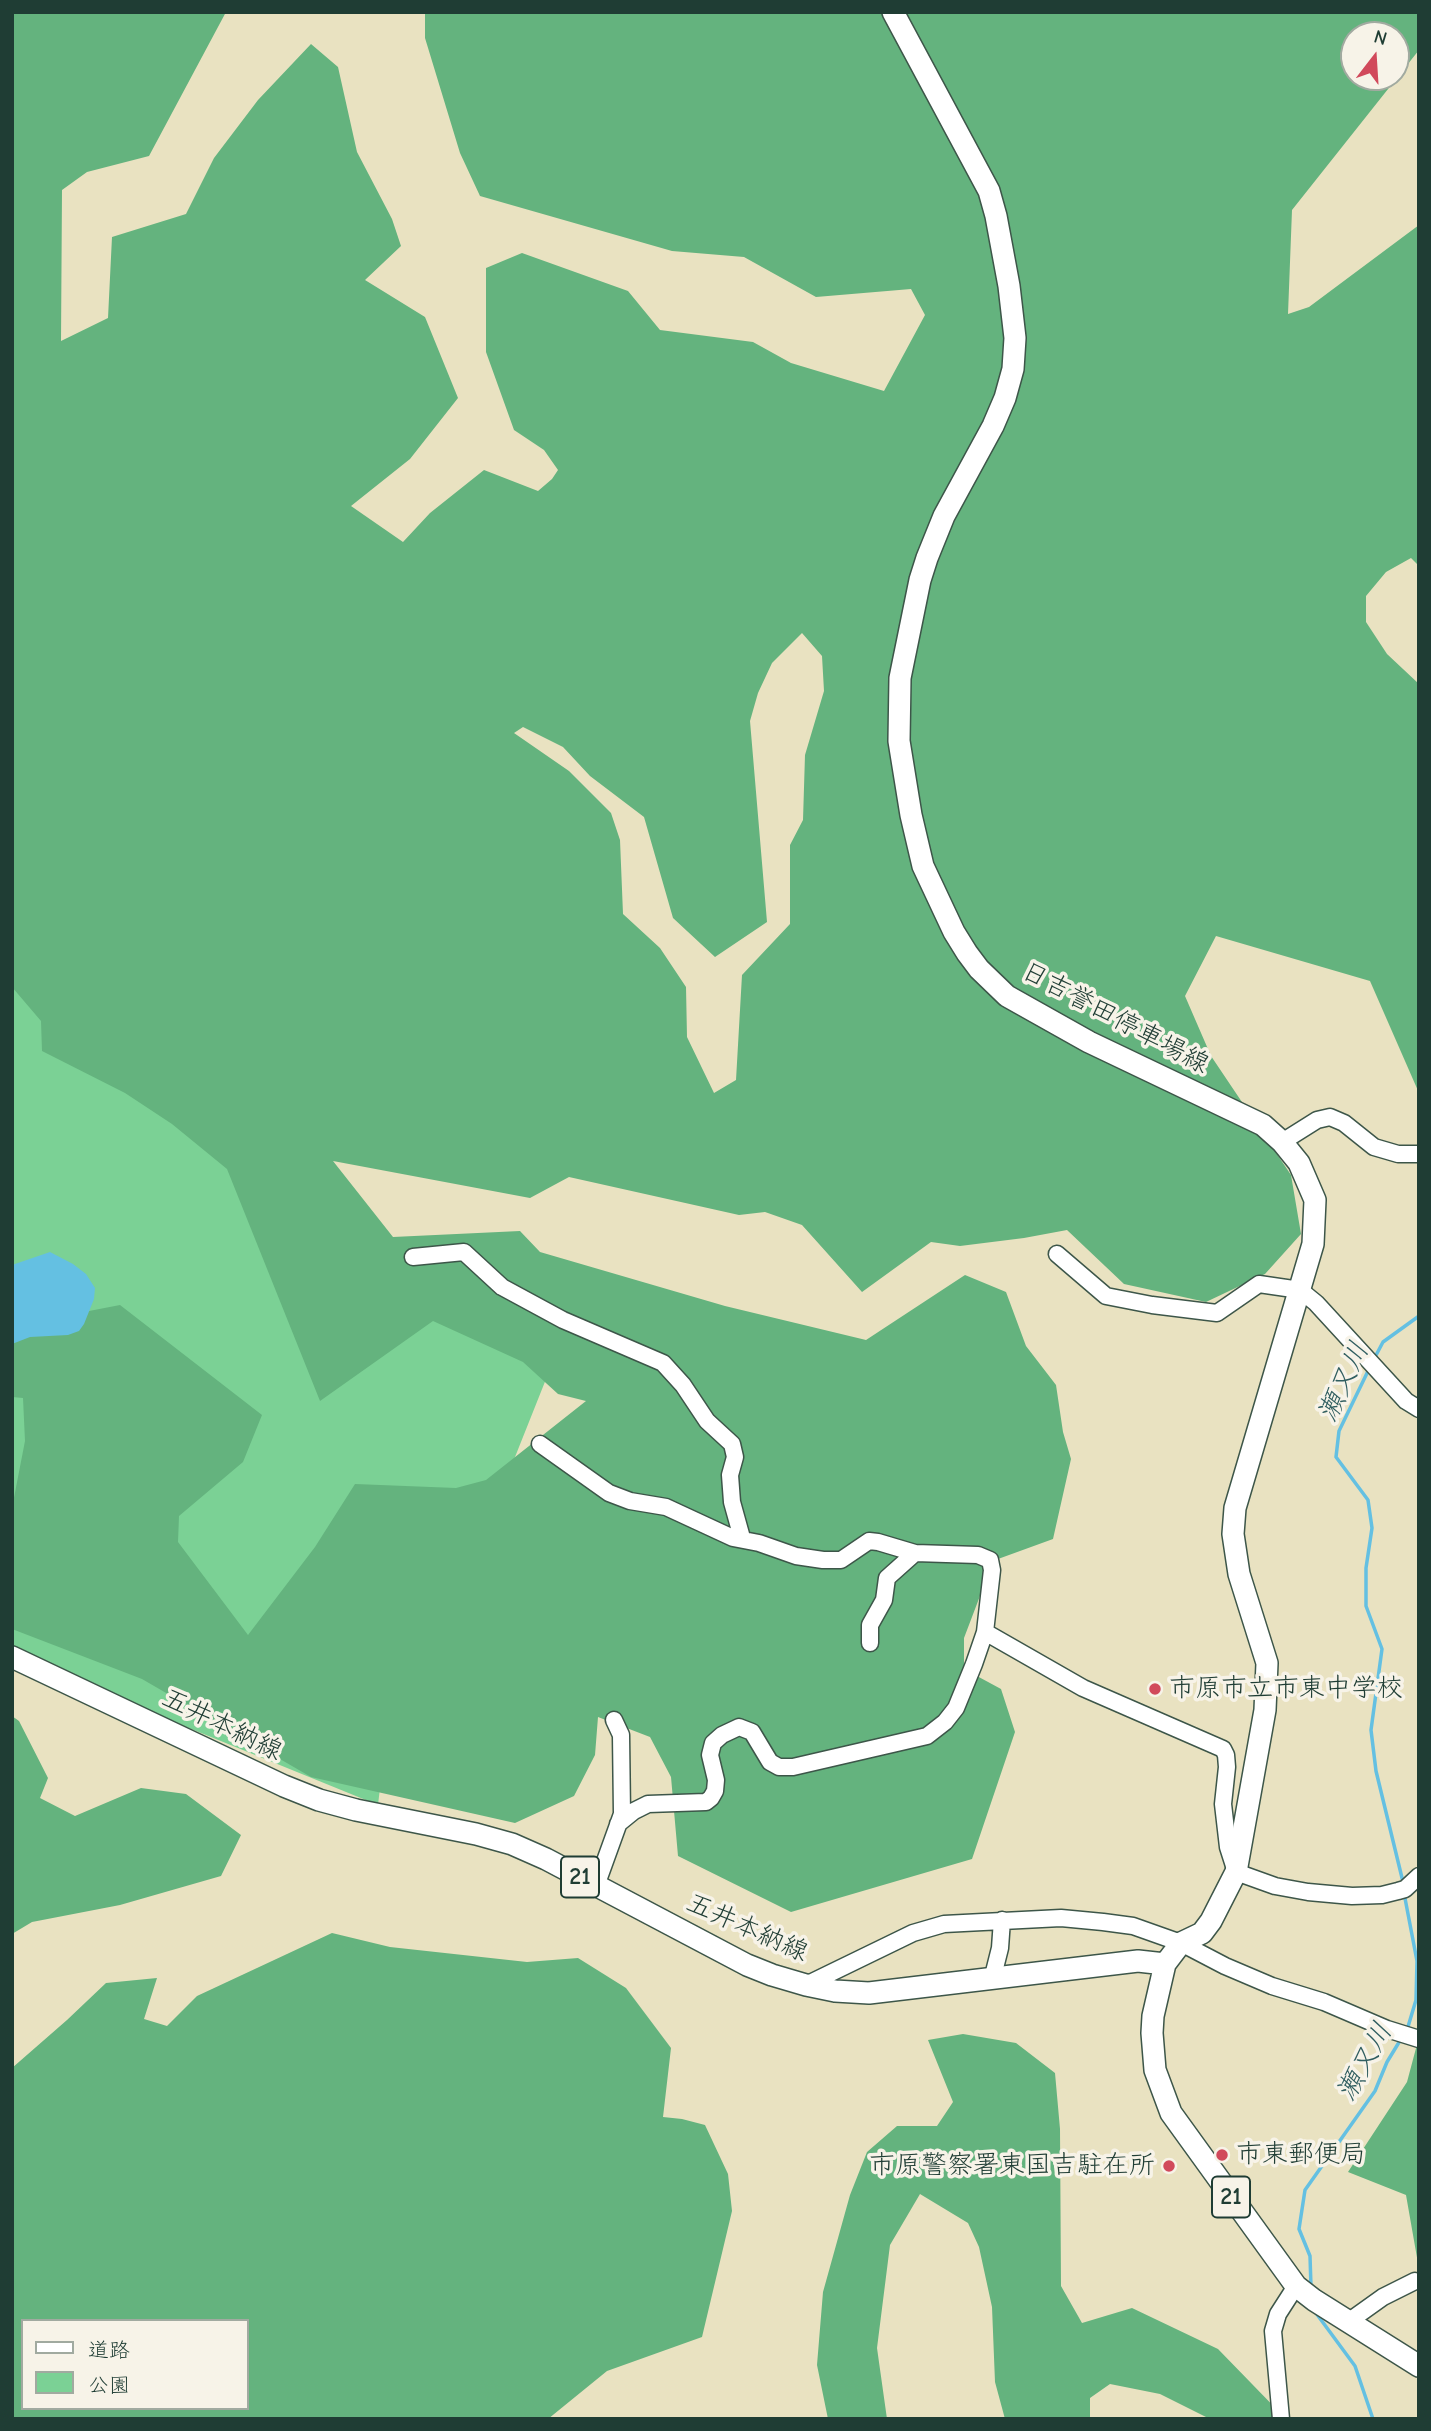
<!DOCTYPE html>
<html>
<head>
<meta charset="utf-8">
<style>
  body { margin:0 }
  #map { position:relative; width:1431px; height:2431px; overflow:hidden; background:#e9e2c1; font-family:"Comic Neue","Klee One",sans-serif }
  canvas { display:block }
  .frame { position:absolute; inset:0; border:14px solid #1f3d34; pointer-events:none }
  .legend { position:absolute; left:21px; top:2319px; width:228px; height:91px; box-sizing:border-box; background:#f7f3e8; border:2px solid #a1aaa0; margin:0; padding:9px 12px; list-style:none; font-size:21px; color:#1f3d34 }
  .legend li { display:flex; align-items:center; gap:14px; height:35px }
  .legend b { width:35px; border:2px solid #a1aaa0 }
  .north { position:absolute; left:1340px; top:21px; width:70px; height:70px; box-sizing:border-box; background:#f7f3e8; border:2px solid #a1aaa0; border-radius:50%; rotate:17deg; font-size:19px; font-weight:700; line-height:28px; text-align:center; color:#1f3d34 }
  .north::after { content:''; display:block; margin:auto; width:24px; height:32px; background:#d1495b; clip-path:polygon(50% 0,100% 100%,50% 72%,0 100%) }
</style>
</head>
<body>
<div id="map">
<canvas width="1431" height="2431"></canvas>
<div class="frame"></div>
<ul class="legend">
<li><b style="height:9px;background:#fff"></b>道路</li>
<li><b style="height:19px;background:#7bd195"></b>公園</li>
</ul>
<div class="north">N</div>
</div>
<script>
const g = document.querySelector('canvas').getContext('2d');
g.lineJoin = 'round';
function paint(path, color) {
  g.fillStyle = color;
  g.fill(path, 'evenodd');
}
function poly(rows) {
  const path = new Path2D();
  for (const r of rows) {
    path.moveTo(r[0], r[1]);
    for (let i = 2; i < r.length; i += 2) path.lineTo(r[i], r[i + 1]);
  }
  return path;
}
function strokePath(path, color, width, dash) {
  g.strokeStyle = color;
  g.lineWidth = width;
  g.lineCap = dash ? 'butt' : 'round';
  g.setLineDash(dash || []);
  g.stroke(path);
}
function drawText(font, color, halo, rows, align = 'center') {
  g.font = font + ' "Comic Neue","Klee One",sans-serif';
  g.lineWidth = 7;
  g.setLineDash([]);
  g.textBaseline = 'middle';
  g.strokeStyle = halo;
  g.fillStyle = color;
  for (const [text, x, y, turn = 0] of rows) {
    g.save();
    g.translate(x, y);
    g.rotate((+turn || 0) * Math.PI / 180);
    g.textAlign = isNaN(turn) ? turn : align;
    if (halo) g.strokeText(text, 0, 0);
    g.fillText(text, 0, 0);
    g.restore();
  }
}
const green = poly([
  [12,905,295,1182,560,1344,476,1555,389,1711,378,1805,12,1656]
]);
const forest = poly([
  [12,12,226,12,149,156,87,172,62,190,61,341,108,318,112,237,186,214,214,158,258,100,311,44,338,67,357,152,392,219,401,246,365,280,425,317,458,398,410,459,351,506,403,542,430,513,484,470,538,491,552,479,558,470,544,450,514,430,486,352,486,268,522,253,628,291,660,330,753,342,791,363,884,391,925,315,911,289,816,297,744,257,672,251,480,196,460,153,425,38,425,12,1419,12,1419,50,1292,210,1288,314,1309,307,1419,225,1419,566,1411,558,1386,572,1366,596,1366,622,1387,654,1419,684,1419,1093,1370,981,1216,936,1185,996,1211,1056,1291,1175,1301,1234,1265,1274,1206,1302,1124,1284,1067,1230,1024,1238,960,1246,931,1242,862,1292,802,1225,765,1212,739,1215,569,1177,530,1198,333,1161,393,1237,520,1231,540,1252,725,1306,866,1340,965,1275,1006,1292,1026,1346,1056,1385,1063,1432,1071,1459,1053,1539,987,1563,983,1588,964,1638,964,1669,1001,1689,1015,1732,972,1859,791,1912,678,1856,671,1777,650,1737,598,1717,595,1755,574,1796,515,1823,311,1777,142,1679,12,1629,12,1508,25,1441,23,1398,12,1397,12,1326,120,1305,262,1415,243,1462,179,1516,178,1542,248,1635,315,1547,355,1484,456,1488,486,1480,586,1401,558,1394,523,1362,433,1321,320,1401,227,1169,172,1124,125,1093,42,1051,41,1021,12,987],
  [1354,35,1396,35,1396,77,1354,77],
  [802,633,822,656,824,691,805,755,803,820,790,845,790,924,742,975,736,1080,714,1093,687,1037,686,987,660,948,623,914,620,840,611,813,569,771,514,733,523,727,563,747,590,776,644,817,673,918,715,957,767,922,750,721,758,693,772,663],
  [12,1716,19,1721,48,1778,40,1798,75,1816,141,1788,186,1794,241,1835,221,1876,120,1905,32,1922,12,1934],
  [332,1933,390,1947,527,1962,578,1958,626,1988,671,2048,663,2117,682,2119,705,2125,728,2174,732,2211,702,2337,607,2371,548,2419,12,2419,12,2068,67,2020,106,1983,157,1978,144,2019,167,2026,197,1996],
  [23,2321,247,2321,247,2408,23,2408],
  [963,2034,1016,2043,1055,2073,1060,2129,1061,2286,1082,2323,1132,2308,1218,2349,1286,2419,1210,2419,1160,2394,1110,2384,1090,2398,1090,2419,1005,2419,995,2382,992,2307,979,2247,968,2223,920,2194,890,2245,877,2348,887,2419,828,2419,817,2365,823,2292,850,2195,867,2152,897,2126,937,2126,953,2102,928,2040],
  [1419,2037,1419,2269,1406,2195,1348,2172,1407,2082]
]);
const water = poly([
  [50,1252,73,1264,86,1274,95,1288,94,1299,84,1324,79,1331,68,1335,30,1337,12,1344,12,1265]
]);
const stream = poly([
  [1374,1359,1383,1342,1419,1316],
  [1369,1369,1339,1431,1336,1457,1368,1500,1372,1528,1366,1568,1366,1606,1382,1649,1371,1730,1376,1771,1403,1882],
  [1404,1893,1417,1961,1416,2000,1407,2030],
  [1311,2287,1310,2256,1299,2229,1305,2190,1375,2091,1387,2062,1401,2039],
  [1313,2309,1355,2366,1373,2419]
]);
const minor = poly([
  [1282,1142,1317,1120,1330,1117,1344,1123,1374,1147,1398,1154,1419,1154],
  [1057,1254,1106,1296,1152,1305,1217,1313,1259,1284,1300,1290,1316,1303,1406,1401,1419,1409],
  [413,1257,464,1252,502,1287,563,1320,663,1363,683,1385,707,1421,732,1444,735,1457,730,1475,732,1502,742,1538],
  [540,1444,609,1493,630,1501,666,1507,733,1538,759,1543,796,1556,823,1560,841,1560,869,1541,878,1542,915,1553,978,1555,990,1560,992,1570,985,1632,974,1664,956,1708,945,1722,927,1736,793,1767,779,1767,770,1762,752,1732,739,1727,722,1735,713,1743,710,1755,716,1780,715,1791,711,1798,706,1802,648,1804,634,1811,618,1824],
  [985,1632,1083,1688,1223,1749,1226,1755,1227,1767,1223,1804,1228,1847,1236,1872,1275,1886,1308,1892,1352,1896,1382,1895,1398,1891,1405,1889,1419,1876],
  [870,1643,870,1625,884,1600,887,1578,915,1553],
  [596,1886,622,1814,621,1735,614,1720],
  [993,1976,1000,1948,1002,1920],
  [806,1985,913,1933,944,1924,1061,1918,1103,1922,1133,1926,1181,1943,1225,1966,1272,1986,1324,2002,1387,2029,1419,2039],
  [1348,2322,1383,2297,1415,2281],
  [1281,2419,1273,2331,1278,2314,1296,2286]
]);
const major = poly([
  [893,12,989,191,996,216,1009,286,1015,338,1013,369,1005,398,993,426,944,516,927,558,920,580,900,678,899,741,911,815,923,866,954,932,967,953,979,969,1007,996,1089,1042,1263,1125,1282,1142,1299,1163,1315,1200,1313,1244,1235,1508,1233,1534,1239,1574,1267,1663,1265,1710,1236,1872,1211,1921,1202,1933,1181,1943,1165,1964,1153,2016,1152,2033,1155,2070,1171,2113,1296,2286,1314,2300,1419,2366],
  [12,1657,284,1786,319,1800,356,1810,476,1834,512,1844,546,1859,747,1965,772,1975,806,1985,835,1991,869,1993,1138,1961,1165,1964]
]);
const markers = [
  [1155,1689,7,"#d1495b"],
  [1222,2155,7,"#d1495b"],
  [1169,2166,7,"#d1495b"]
];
const shields = [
  [580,1877,38],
  [1231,2197,38]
];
const shieldNames = [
  ["21",580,1877],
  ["21",1231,2197]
];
const streetNames = [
  ["日吉誉田停車場線",1115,1018,28],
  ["五井本納線",222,1725,26],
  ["五井本納線",747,1928,24]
];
const poiNames = [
  ["市原市立市東中学校",1169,1689],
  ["市東郵便局",1236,2155],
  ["市原警察署東国吉駐在所",1155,2166,"right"]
];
const waterNames = [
  ["瀬又川",1344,1382,-65],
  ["瀬又川",1365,2062,-61]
];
paint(green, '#7bd195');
paint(forest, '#64b37e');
paint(water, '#64c0e2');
strokePath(stream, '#64c0e2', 3.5);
strokePath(minor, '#3d5649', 19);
strokePath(major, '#3d5649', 24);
strokePath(minor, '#fff', 16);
strokePath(major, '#fff', 21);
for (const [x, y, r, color] of markers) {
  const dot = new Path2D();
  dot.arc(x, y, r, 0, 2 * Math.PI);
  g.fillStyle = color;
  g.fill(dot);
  strokePath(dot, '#f7f3e8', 2.5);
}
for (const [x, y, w] of shields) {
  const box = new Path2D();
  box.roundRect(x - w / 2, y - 20.5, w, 41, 5);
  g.fillStyle = '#f7f3e8';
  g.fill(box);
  strokePath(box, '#1f3d34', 2);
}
drawText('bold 24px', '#1f3d34', null, shieldNames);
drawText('26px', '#1f3d34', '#f7f3e8', streetNames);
drawText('26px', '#1f3d34', '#f7f3e8', poiNames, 'left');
drawText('italic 28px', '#305e60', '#f7f3e8', waterNames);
</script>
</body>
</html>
